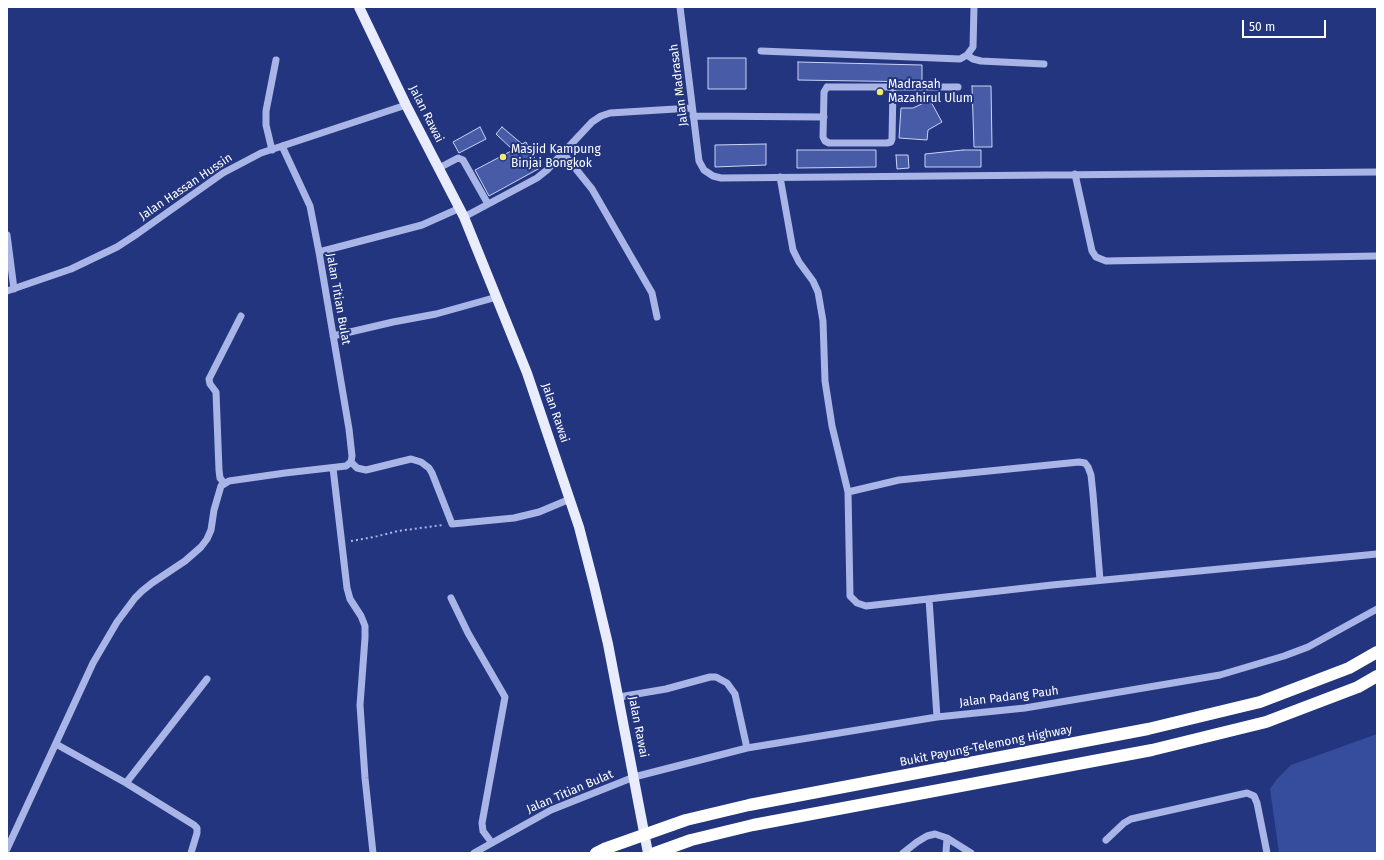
<!DOCTYPE html>
<html>
<head>
<meta charset="utf-8">
<style>
  body { margin:0 }
  #map { position:relative; width:1384px; height:860px; overflow:hidden; background:#23357f; font-family:"Fira Sans",sans-serif }
  canvas { display:block }
  .frame { position:absolute; inset:0; border:8px solid #fff; pointer-events:none }
  .scale { position:absolute; left:1242px; top:20px; width:84px; height:18px; box-sizing:border-box; border:2px solid #fff; border-top:0; padding-left:5px; font-size:12px; line-height:14px; white-space:nowrap; color:#fff; -webkit-text-stroke:3px #23357f; paint-order:stroke }
</style>
</head>
<body>
<div id="map">
<canvas width="1384" height="860"></canvas>
<div class="frame"></div>
<div class="scale">50 m</div>
</div>
<script>
const g = document.querySelector('canvas').getContext('2d');
g.lineJoin = 'round';
function paint(path, color) {
  g.fillStyle = color;
  g.fill(path, 'evenodd');
}
function poly(rows) {
  const path = new Path2D();
  for (const r of rows) {
    path.moveTo(r[0], r[1]);
    for (let i = 2; i < r.length; i += 2) path.lineTo(r[i], r[i + 1]);
  }
  return path;
}
function strokePath(path, color, width, dash) {
  g.strokeStyle = color;
  g.lineWidth = width;
  g.lineCap = dash ? 'butt' : 'round';
  g.setLineDash(dash || []);
  g.stroke(path);
}
function drawText(font, color, halo, rows, align = 'center') {
  g.font = font + ' "Fira Sans",sans-serif';
  g.lineWidth = 4;
  g.setLineDash([]);
  g.textBaseline = 'middle';
  g.strokeStyle = halo;
  g.fillStyle = color;
  for (const [text, x, y, turn = 0] of rows) {
    g.save();
    g.translate(x, y);
    g.rotate((+turn || 0) * Math.PI / 180);
    g.textAlign = isNaN(turn) ? turn : align;
    if (halo) g.strokeText(text, 0, 0);
    g.fillText(text, 0, 0);
    g.restore();
  }
}
const green = poly([
  [1377,734,1377,853,1279,853,1270,789,1277,779,1291,765]
]);
const building = poly([
  [708,58,746,58,746,89,708,89,708,58],
  [798,62,922,65,922,82,798,80,798,62],
  [972,86,991,86,992,147,974,147,972,86],
  [930,100,942,122,928,130,927,140,899,138,901,108,913,108,930,100],
  [480,127,486,139,459,153,453,142,480,127],
  [502,127,522,144,526,142,540,168,489,196,475,170,513,150,496,134,502,127],
  [766,144,766,165,715,167,715,145,766,144],
  [797,150,876,150,876,167,797,168,797,150],
  [963,150,981,150,981,167,925,167,925,154,963,150],
  [896,155,908,155,909,168,897,169,896,155]
]);
const path = poly([
  [351,541,374,537,398,531,443,525]
]);
const minor = poly([
  [680,7,699,161,704,170,713,176,721,178,1377,172],
  [761,51,960,59,967,55,973,47,974,7],
  [967,55,973,59,981,61,1044,64],
  [827,87,893,87,892,139,891,142,887,143,829,143,825,141,823,137,824,92,827,87],
  [893,87,958,87],
  [693,116,824,117],
  [282,146,310,206,319,252,349,429,352,456,351,462],
  [272,150,266,125,266,111,276,60],
  [563,153,592,189,652,293,657,317],
  [439,168,458,158,463,160,488,204],
  [1075,174,1092,251,1096,257,1106,261,1377,256],
  [780,177,793,250,799,262,813,281,818,292,823,321,825,381,832,426,848,492,850,596,857,603,866,606,1052,585,1377,554],
  [464,217,537,178,547,170,592,122,601,116,610,113,692,108],
  [7,235,14,289],
  [319,252,422,225,460,208],
  [7,291,71,269,117,247,137,234,223,173,261,153,406,105],
  [333,336,393,322,436,314,497,297],
  [351,462,357,468,366,470,411,459,421,462,429,468,432,473,452,524,514,518,539,512,570,499],
  [333,468,347,588,350,599,361,616,365,626,365,638,360,705,365,778,373,853],
  [224,483,220,478,219,470,216,392,210,384,209,379,241,316],
  [848,492,899,480,1079,462,1085,463,1088,467,1091,475,1093,494,1100,580],
  [451,598,468,633,505,697,482,823,483,831,492,843],
  [929,599,937,717],
  [619,697,666,689,710,677,716,677,727,683,735,694,747,748],
  [56,744,126,783,194,825,197,828,197,833,191,853],
  [126,783,207,679],
  [1106,840,1124,823,1131,819,1247,793,1254,796,1257,803,1267,853],
  [7,849,93,663,117,622,135,598,142,591,152,583,185,561,201,547,207,539,211,530,214,510,221,486,229,481,285,473,346,466,351,462],
  [474,853,551,810,634,777,747,748,937,717,1025,708,1220,675,1284,656,1308,647,1377,609],
  [903,853,917,842,927,836,935,834,947,838,971,853],
  [946,853,947,838]
]);
const major = poly([
  [359,7,406,105,464,217,527,373,579,527,594,585,608,644,648,853]
]);
const highway = poly([
  [596,853,604,849,686,820,749,805,1148,729,1260,702,1349,668,1377,652],
  [655,853,691,840,753,825,1152,750,1266,722,1358,687,1377,676]
]);
const markers = [
  [880,92,4,"#f2eb6b"],
  [503,157,4,"#f2eb6b"]
];
const streetNames = [
  ["Jalan Madrasah",679,85,-97],
  ["Jalan Rawai",426,114,63],
  ["Jalan Hassan Hussin",186,187,-34],
  ["Jalan Titian Bulat",338,299,80],
  ["Jalan Rawai",555,413,71],
  ["Jalan Padang Pauh",1009,697,-7],
  ["Jalan Rawai",638,727,79],
  ["Bukit Payung-Telemong Highway",986,746,-11],
  ["Jalan Titian Bulat",570,792,-23]
];
const poiNames = [
  ["Madrasah",888,85],
  ["Mazahirul Ulum",888,99],
  ["Masjid Kampung",511,150],
  ["Binjai Bongkok",511,164]
];
paint(green, '#364c9c');
paint(building, '#475ba6');
strokePath(building, '#cbd4f5', 1);
strokePath(path, '#a8b5e6', 2, [2, 3]);
strokePath(minor, '#a8b5e6', 7);
strokePath(major, '#e9ecfd', 10);
strokePath(highway, '#fff', 12);
for (const [x, y, r, color] of markers) {
  const dot = new Path2D();
  dot.arc(x, y, r, 0, 2 * Math.PI);
  g.fillStyle = color;
  g.fill(dot);
  strokePath(dot, '#23357f', 1.5);
}
drawText('12px', '#fff', '#23357f', streetNames);
drawText('12px', '#fff', '#23357f', poiNames, 'left');
</script>
</body>
</html>
